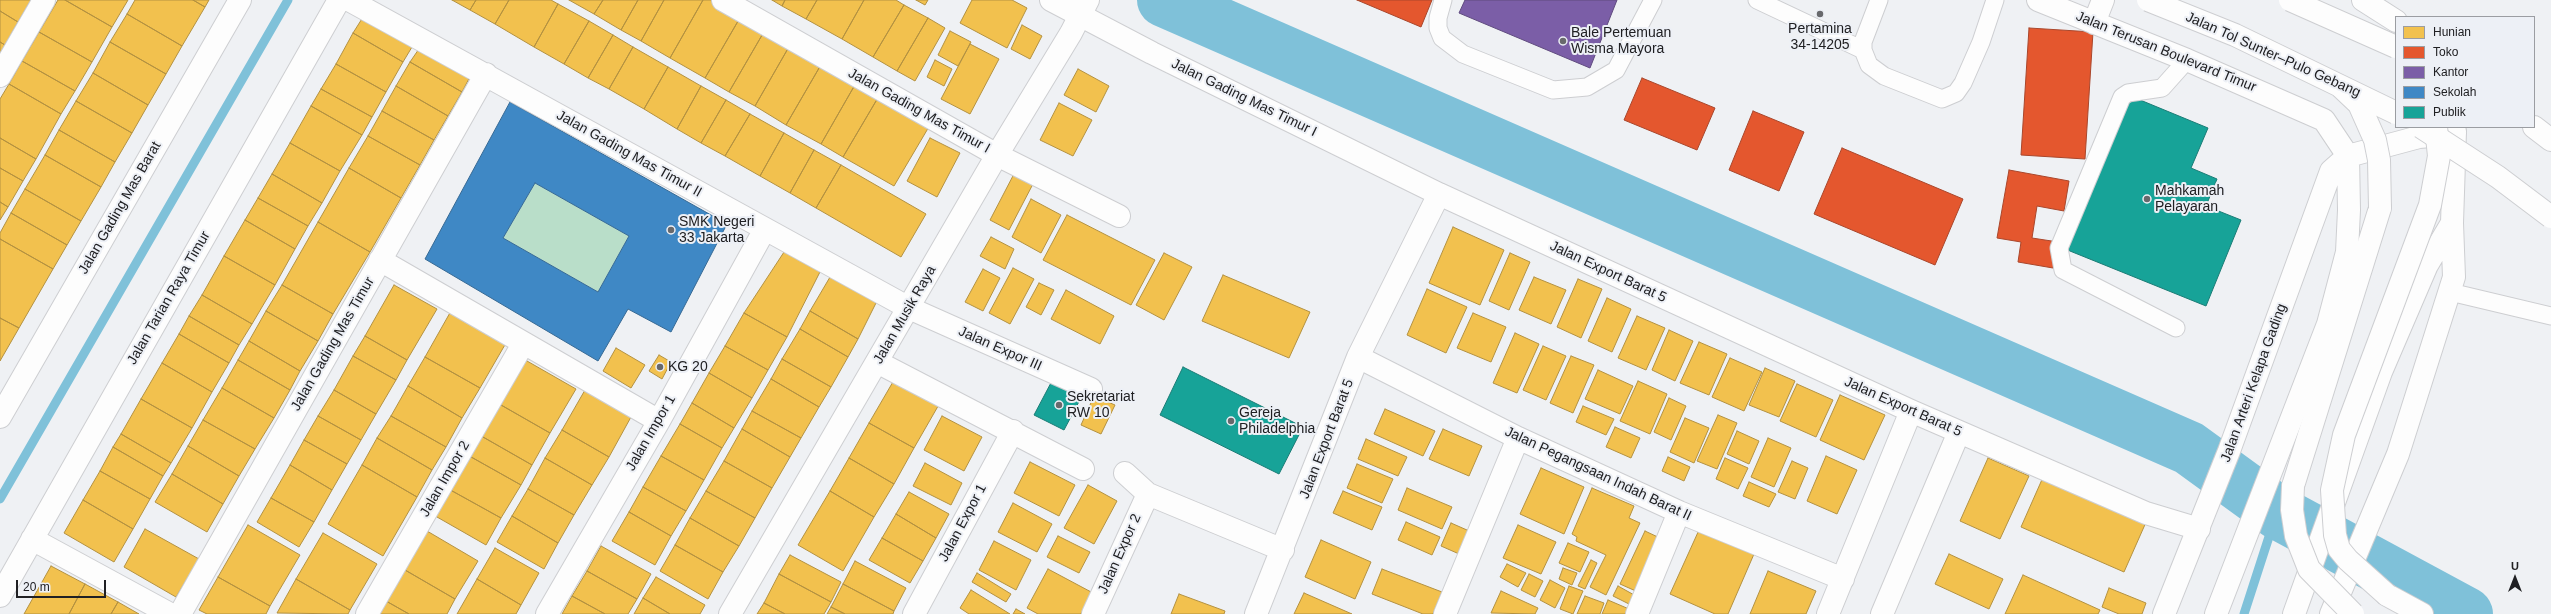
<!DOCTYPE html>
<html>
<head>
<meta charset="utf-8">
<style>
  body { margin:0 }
  #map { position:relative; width:2551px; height:614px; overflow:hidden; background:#eff1f4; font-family:Arial,sans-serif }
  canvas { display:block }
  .legend { position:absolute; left:2395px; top:16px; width:140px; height:112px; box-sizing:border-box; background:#edf0f6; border:1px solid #9b9da2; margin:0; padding:5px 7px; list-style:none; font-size:12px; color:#202023 }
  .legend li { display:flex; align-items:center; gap:8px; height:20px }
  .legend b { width:20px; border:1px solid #9b9da2 }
  .north { position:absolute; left:2495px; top:558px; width:40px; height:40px; -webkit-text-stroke:3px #edf0f6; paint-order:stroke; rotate:0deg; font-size:11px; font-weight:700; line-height:16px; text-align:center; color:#202023 }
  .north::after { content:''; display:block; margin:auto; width:14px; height:18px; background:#202023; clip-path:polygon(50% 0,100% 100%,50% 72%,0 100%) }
  .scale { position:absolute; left:16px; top:580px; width:90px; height:18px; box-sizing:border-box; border:2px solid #202023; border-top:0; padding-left:5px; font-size:12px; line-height:14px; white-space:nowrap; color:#202023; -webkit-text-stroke:3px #edf0f6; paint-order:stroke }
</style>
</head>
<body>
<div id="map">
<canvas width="2551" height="614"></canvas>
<ul class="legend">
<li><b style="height:11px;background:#f2c14e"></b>Hunian</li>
<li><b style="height:11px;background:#e4572e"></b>Toko</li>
<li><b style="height:11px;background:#7b5ea7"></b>Kantor</li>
<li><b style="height:11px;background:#3f88c5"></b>Sekolah</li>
<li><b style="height:11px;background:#17a398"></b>Publik</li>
</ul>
<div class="north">U</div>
<div class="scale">20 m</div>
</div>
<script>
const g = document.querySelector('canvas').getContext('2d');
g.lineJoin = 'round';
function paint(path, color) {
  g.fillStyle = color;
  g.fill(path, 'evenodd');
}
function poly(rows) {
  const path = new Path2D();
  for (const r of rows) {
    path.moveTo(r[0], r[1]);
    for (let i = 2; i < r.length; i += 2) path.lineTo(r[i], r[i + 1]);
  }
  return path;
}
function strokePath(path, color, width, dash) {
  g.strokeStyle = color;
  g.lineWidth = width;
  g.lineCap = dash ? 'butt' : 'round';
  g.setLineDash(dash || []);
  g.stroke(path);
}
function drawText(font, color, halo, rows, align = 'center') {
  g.font = font + ' Arial,sans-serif';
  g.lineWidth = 4;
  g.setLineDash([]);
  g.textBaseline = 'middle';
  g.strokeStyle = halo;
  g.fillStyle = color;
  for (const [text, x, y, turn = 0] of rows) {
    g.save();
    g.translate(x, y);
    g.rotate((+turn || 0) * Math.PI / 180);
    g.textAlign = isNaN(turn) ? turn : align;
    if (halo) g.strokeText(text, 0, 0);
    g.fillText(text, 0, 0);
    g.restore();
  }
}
const green = poly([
  [535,183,629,236,598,292,503,238]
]);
const homes = poly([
  [0,0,31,0,18,22,0,11,0,0],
  [58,0,65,0,112,27,92,62,39,32,58,0],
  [65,0,128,0,112,27,65,0],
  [135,0,193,0,205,7,182,46,127,14,135,0],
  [193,0,209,0,205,7,193,0],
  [452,0,476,0,470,10,452,0],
  [476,0,509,0,495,24,470,10,476,0],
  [509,0,551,0,558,4,534,47,495,24,509,0],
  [569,0,603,0,594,14,569,0],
  [603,0,638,0,621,30,594,14,603,0],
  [638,0,664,0,641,41,621,30,638,0],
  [664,0,703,0,670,58,641,41,664,0],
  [703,0,712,0,741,16,705,78,670,58,703,0],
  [772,0,785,0,782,6,772,0],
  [785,0,817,0,806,19,782,6,785,0],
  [817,0,864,0,842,39,806,19,817,0],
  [864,0,896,0,904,5,873,57,842,39,864,0],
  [916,0,928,0,925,5,916,0],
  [972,0,1012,0,1027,8,1007,48,960,23,972,0],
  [558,4,589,21,564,64,534,47,558,4],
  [904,5,928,18,897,71,873,57,904,5],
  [0,11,18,22,5,45,0,42,0,11],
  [127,14,182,46,166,74,110,42,127,14],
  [365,14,415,42,403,62,353,33,365,14],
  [741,16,765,30,729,92,705,78,741,16],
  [928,18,945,28,915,81,897,71,928,18],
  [589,21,613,35,588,78,564,64,589,21],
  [1022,25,1042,36,1030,59,1011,49,1022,25],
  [765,30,790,45,755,106,729,92,765,30],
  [950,31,971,42,958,66,938,55,950,31],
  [39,32,92,62,75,91,22,61,39,32],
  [353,33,403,62,386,92,336,64,353,33],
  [613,35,633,47,609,89,588,78,613,35],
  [0,42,5,45,0,54,0,42],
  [110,42,166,74,148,105,93,73,110,42],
  [423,43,473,71,462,92,410,62,423,43],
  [970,44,999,59,970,114,941,99,970,44],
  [790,45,822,63,786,125,755,106,790,45],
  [633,47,668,67,644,109,609,89,633,47],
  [935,60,952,69,944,86,927,77,935,60],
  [22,61,75,91,61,114,9,84,22,61],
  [410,62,462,92,448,116,396,86,410,62],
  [822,63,856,83,821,144,786,125,822,63],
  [336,64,386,92,372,117,321,89,336,64],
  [668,67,701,86,677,129,644,109,668,67],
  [1078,69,1109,86,1096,112,1064,95,1078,69],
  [93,73,148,105,132,133,76,101,93,73],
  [856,83,879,96,843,157,821,144,856,83],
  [9,84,61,114,36,159,0,138,0,99,9,84],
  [396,86,448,116,434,140,382,111,396,86],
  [701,86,726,100,701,143,677,129,701,86],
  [321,89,372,117,362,135,311,106,321,89],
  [879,96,930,125,894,186,843,157,879,96],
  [726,100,750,114,725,156,701,143,726,100],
  [76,101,132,133,115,162,59,130,76,101],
  [1059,103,1092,120,1073,156,1040,140,1059,103],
  [311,106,362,135,340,171,290,143,311,106],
  [382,111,434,140,420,165,368,136,382,111],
  [750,114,784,133,760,176,725,156,750,114],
  [59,130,115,162,101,187,45,155,59,130],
  [784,133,814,150,790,193,760,176,784,133],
  [368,136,420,165,401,198,349,168,368,136],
  [0,138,36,159,23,181,0,168,0,138],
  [930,138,960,153,937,197,907,181,930,138],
  [290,143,340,171,322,203,272,174,290,143],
  [814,150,841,165,816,208,790,193,814,150],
  [45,155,101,187,81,221,25,189,45,155],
  [841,165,926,214,901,257,816,208,841,165],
  [0,168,23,181,8,207,0,202,0,168],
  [349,168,401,198,370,252,318,222,349,168],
  [1015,172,1034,182,1009,230,990,220,1015,172],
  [272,174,322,203,308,226,258,198,272,174],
  [25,189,81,221,67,245,11,213,25,189],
  [258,198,308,226,295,249,245,220,258,198],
  [1031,199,1061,215,1041,253,1012,237,1031,199],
  [0,202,8,207,0,220,0,202],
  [11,213,67,245,53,269,0,239,0,233,11,213],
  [1067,215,1155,260,1131,305,1043,260,1067,215],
  [245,220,295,249,275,285,224,256,245,220],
  [318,222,370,252,333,314,282,285,318,222],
  [1453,227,1504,250,1480,305,1429,283,1453,227],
  [991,237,1014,249,1005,269,980,256,991,237],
  [0,239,53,269,19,328,0,318,0,239],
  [788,246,823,266,787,337,744,313,788,246],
  [1164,253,1192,267,1164,320,1136,305,1164,253],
  [1510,253,1530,262,1509,310,1489,301,1510,253],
  [224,256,275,285,252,324,202,295,224,256],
  [1013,268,1034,279,1010,324,989,313,1013,268],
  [983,269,1000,278,983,311,965,302,983,269],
  [833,272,879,297,858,339,810,311,833,272],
  [1223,275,1310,312,1289,358,1202,321,1223,275],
  [1534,277,1566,290,1551,324,1519,310,1534,277],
  [1578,279,1602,289,1581,338,1557,327,1578,279],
  [1039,283,1054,290,1041,315,1026,307,1039,283],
  [282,285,333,314,318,341,266,311,282,285],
  [394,285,437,309,407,360,365,336,394,285],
  [1427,289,1467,307,1446,353,1407,335,1427,289],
  [1066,290,1114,316,1100,344,1051,319,1066,290],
  [202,295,252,324,239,345,189,316,202,295],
  [1607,298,1631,309,1612,352,1588,341,1607,298],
  [266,311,318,341,300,371,249,341,266,311],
  [451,311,506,343,480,388,425,357,451,311],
  [810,311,858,339,848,357,800,329,810,311],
  [744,313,787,337,768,370,725,346,744,313],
  [1473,313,1506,327,1491,362,1457,348,1473,313],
  [189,316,239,345,229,363,179,334,189,316],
  [1637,316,1665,328,1646,370,1618,358,1637,316],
  [0,318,19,328,0,361,0,318],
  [800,329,848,357,831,387,782,359,800,329],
  [1669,330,1693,341,1675,381,1652,370,1669,330],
  [1515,333,1539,344,1517,393,1493,383,1515,333],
  [179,334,229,363,212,392,162,363,179,334],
  [365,336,407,360,396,380,353,356,365,336],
  [249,341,300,371,290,390,238,360,249,341],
  [1699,342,1727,354,1709,395,1680,383,1699,342],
  [725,346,768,370,752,398,709,373,725,346],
  [1543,346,1566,356,1546,400,1523,390,1543,346],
  [616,348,645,365,631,388,603,371,616,348],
  [659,355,671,362,662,379,649,371,659,355],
  [353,356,396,380,376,414,334,390,353,356],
  [1571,356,1594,365,1573,413,1550,403,1571,356],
  [425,357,480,388,462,418,408,386,425,357],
  [520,357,576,389,550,433,494,401,520,357],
  [1730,358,1762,372,1744,411,1712,397,1730,358],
  [782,359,831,387,819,407,771,379,782,359],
  [238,360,290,390,274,418,222,388,238,360],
  [162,363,212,392,192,428,141,399,162,363],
  [1765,368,1795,381,1779,417,1749,405,1765,368],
  [1598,370,1633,386,1620,414,1585,399,1598,370],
  [709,373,752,398,734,428,692,403,709,373],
  [897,375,941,401,914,448,869,423,897,375],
  [771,379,819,407,801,438,752,411,771,379],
  [1638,381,1667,394,1650,434,1620,421,1638,381],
  [1797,384,1833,400,1816,437,1780,421,1797,384],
  [408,386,462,418,446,447,391,416,408,386],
  [222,388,274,418,255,449,203,420,222,388],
  [334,390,376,414,361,440,318,416,334,390],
  [585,390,631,417,609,457,562,430,585,390],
  [1840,395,1885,415,1864,460,1820,440,1840,395],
  [1094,396,1115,405,1101,434,1081,425,1094,396],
  [1669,398,1686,406,1671,440,1654,432,1669,398],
  [141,399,192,428,171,463,121,434,141,399],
  [494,401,550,433,532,465,476,433,494,401],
  [692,403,734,428,722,448,680,424,692,403],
  [1583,406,1614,419,1606,435,1576,422,1583,406],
  [1385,409,1435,431,1423,456,1374,434,1385,409],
  [752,411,801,438,790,457,742,429,752,411],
  [1718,415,1737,423,1717,469,1697,461,1718,415],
  [318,416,361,440,347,464,304,440,318,416],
  [391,416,446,447,432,470,377,438,391,416],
  [942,416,982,437,964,471,924,450,942,416],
  [1685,418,1709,428,1694,463,1670,452,1685,418],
  [203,420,255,449,239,476,188,446,203,420],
  [869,423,914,448,894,484,849,458,869,423],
  [680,424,722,448,704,480,661,456,680,424],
  [1615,427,1640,438,1631,458,1606,447,1615,427],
  [742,429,790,457,772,488,724,461,742,429],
  [1443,429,1482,446,1469,476,1429,459,1443,429],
  [562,430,609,457,592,485,545,458,562,430],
  [1737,431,1759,441,1749,464,1727,454,1737,431],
  [476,433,532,465,521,485,464,453,476,433],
  [121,434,171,463,163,476,113,447,121,434],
  [377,438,432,470,417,497,362,465,377,438],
  [1768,438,1791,448,1774,487,1751,477,1768,438],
  [1366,439,1407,457,1398,476,1358,459,1366,439],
  [304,440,347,464,332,490,290,465,304,440],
  [188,446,239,476,223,504,172,474,188,446],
  [113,447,163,476,150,499,100,471,113,447],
  [464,453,521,485,501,518,445,487,464,453],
  [661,456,704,480,686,511,643,487,661,456],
  [1826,456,1857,470,1837,514,1807,501,1826,456],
  [1668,457,1690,467,1684,481,1662,471,1668,457],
  [545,458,592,485,574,515,528,489,545,458],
  [849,458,894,484,874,517,830,491,849,458],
  [1725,458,1748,468,1738,489,1716,479,1725,458],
  [1988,458,2029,476,2000,539,1960,521,1988,458],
  [724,461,772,488,755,518,706,491,724,461],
  [1792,461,1808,468,1795,499,1778,492,1792,461],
  [1030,462,1075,485,1059,516,1014,493,1030,462],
  [925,463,962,483,951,505,913,486,925,463],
  [1357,464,1393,479,1382,503,1347,488,1357,464],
  [290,465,332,490,314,522,271,498,290,465],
  [362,465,417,497,383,556,328,524,362,465],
  [1541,468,1584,487,1564,534,1520,514,1541,468],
  [100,471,150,499,133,529,83,500,100,471],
  [172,474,223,504,207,532,155,502,172,474],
  [2044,475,2147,520,2124,572,2021,527,2044,475],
  [1749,482,1776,494,1769,507,1743,496,1749,482],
  [1088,485,1117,501,1094,544,1064,528,1088,485],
  [445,487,501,518,486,545,430,513,445,487],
  [643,487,686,511,671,536,629,512,643,487],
  [1407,488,1452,507,1442,529,1398,510,1407,488],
  [1592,488,1634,506,1629,518,1640,523,1606,595,1590,587,1606,555,1576,541,1577,537,1572,534,1592,488],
  [528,489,574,515,558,543,512,516,528,489],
  [706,491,755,518,739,546,690,518,706,491],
  [830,491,874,517,843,571,798,545,830,491],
  [1343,491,1382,507,1372,530,1333,513,1343,491],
  [909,492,949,514,936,538,896,514,909,492],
  [271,498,314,522,299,547,257,522,271,498],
  [83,500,133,529,114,562,64,533,83,500],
  [1013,503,1052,524,1037,552,998,532,1013,503],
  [629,512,671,536,655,565,612,541,629,512],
  [896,514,936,538,923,561,882,538,896,514],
  [512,516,558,543,544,569,497,542,512,516],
  [690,518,739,546,723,572,675,545,690,518],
  [1406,522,1440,537,1432,555,1398,540,1406,522],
  [1451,523,1476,534,1466,557,1441,546,1451,523],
  [248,525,300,555,270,606,218,577,248,525],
  [1518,525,1556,542,1541,574,1503,558,1518,525],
  [145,529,199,559,176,597,124,567,145,529],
  [1699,530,1754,554,1728,614,1715,614,1670,594,1699,530],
  [427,531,478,561,455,599,405,570,427,531],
  [1645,531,1662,539,1638,592,1620,584,1645,531],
  [323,533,377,564,350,610,296,579,323,533],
  [1058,536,1090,552,1079,573,1047,557,1058,536],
  [882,538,923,561,910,583,869,560,882,538],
  [1321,540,1371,562,1355,599,1305,577,1321,540],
  [994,541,1031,560,1016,590,979,570,994,541],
  [1568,543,1589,552,1580,572,1559,563,1568,543],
  [675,545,723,572,708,599,660,571,675,545],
  [601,546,651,574,637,599,587,571,601,546],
  [495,548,539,573,521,605,477,579,495,548],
  [1949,554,2003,579,1989,609,1935,584,1949,554],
  [790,555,841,582,831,602,779,574,790,555],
  [1591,560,1597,563,1585,589,1578,586,1591,560],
  [855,561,906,588,894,611,843,584,855,561],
  [1507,564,1526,573,1518,587,1500,577,1507,564],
  [51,566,85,584,69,614,24,614,51,566],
  [1563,568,1577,573,1572,585,1559,579,1563,568],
  [1048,569,1093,593,1081,614,1038,614,1027,608,1048,569],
  [1382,569,1442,592,1433,614,1423,614,1372,594,1382,569],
  [405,570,455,599,447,614,409,614,386,601,405,570],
  [587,571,637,599,628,614,605,614,572,596,587,571],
  [1768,571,1816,591,1806,614,1750,614,1768,571],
  [977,573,1011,594,1006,602,972,582,977,573],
  [779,574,831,602,824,614,785,614,764,603,779,574],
  [1529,574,1543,581,1535,597,1521,590,1529,574],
  [2023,575,2100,610,2098,614,2005,614,2023,575],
  [218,577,270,606,266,614,207,614,199,610,218,577],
  [656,577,705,605,700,614,670,614,643,598,656,577],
  [296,579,350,610,348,614,277,613,296,579],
  [477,579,521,605,516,614,457,614,477,579],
  [1550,580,1565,588,1555,608,1540,600,1550,580],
  [85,584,118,602,111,614,69,614,85,584],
  [843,584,894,611,893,614,845,614,831,607,843,584],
  [1569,586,1583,591,1573,614,1560,609,1569,586],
  [1618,586,1636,596,1631,605,1613,596,1618,586],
  [2109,588,2146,603,2142,614,2119,614,2102,607,2109,588],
  [971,590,1010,614,969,614,960,608,971,590],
  [1501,591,1538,608,1535,614,1491,613,1501,591],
  [1304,593,1352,614,1294,614,1304,593],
  [1179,594,1225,611,1224,614,1171,614,1179,594],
  [572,596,605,614,562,614,572,596],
  [1585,596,1604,603,1600,614,1577,614,1585,596],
  [643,598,670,614,634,614,643,598],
  [1608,600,1629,609,1626,614,1602,614,1608,600],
  [386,601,409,614,379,614,386,601],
  [118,602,139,614,111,614,118,602],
  [764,603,785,614,757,614,764,603],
  [831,607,845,614,827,614,831,607],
  [1016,609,1025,614,1013,614,1016,609]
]);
const shops = poly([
  [1357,0,1432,0,1421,27,1357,0],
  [2029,28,2093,32,2085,159,2021,155,2029,28],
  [1642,78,1715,108,1697,150,1624,120,1642,78],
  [1753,111,1804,132,1779,191,1729,170,1753,111],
  [1842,148,1963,199,1935,265,1814,214,1842,148],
  [2009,170,2069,181,2064,211,2037,206,2032,238,2058,242,2053,268,2018,262,2021,242,1997,238,2009,170]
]);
const offices = poly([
  [1465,0,1617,0,1590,68,1459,13,1465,0]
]);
const schools = poly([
  [510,102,727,224,671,332,628,309,598,361,425,259,510,102],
  [535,183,629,236,598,292,503,238,535,183]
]);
const public = poly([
  [2128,95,2208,128,2191,168,2217,179,2206,206,2241,220,2206,306,2065,249,2128,95],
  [1183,367,1303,427,1279,474,1160,415,1183,367],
  [1053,379,1083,394,1064,430,1034,415,1053,379]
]);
const stream = poly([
  [0,499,288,0],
  [2244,614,2277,512]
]);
const river = poly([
  [1164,0,2189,448,2277,512,2466,614]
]);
const service = poly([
  [1443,0,1438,18,1438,28,1442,38,1463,54,1553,90,1587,87,1616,70,1653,0],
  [1757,0,1863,50],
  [1879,0,1863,42,1863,50,1869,65,1884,76,1942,99,1956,93,1963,83,1981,42,1995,0],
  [2450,292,2551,316],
  [2176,328,2063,270,2059,248,2122,97,2128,93,2162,88,2187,60]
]);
const minor = poly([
  [349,0,909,308,1091,389],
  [723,0,997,155,1119,216],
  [1051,0,1152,53,1439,194,1911,411,2146,513,2199,529],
  [0,76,44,0],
  [380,260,659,421],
  [1358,357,1518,438,1679,512,1843,579],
  [877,362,1083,469],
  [0,417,240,0],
  [1125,473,1148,494,1283,550],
  [32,539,170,614],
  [0,596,339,0],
  [180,614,486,74],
  [367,614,523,344],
  [547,614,659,421,765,229],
  [730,614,997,155,1071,33,1088,0],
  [914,614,1013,431],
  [1093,614,1148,494],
  [1256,614,1358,357,1439,194],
  [1445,614,1518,438],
  [1637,614,1679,512],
  [1828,614,1911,411],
  [1882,614,1959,432]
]);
const tertiary = poly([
  [2038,0,2187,60,2324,120,2348,156,2349,210,2347,252,2328,324,2216,614],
  [2363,0,2396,21],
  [2094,23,2103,0],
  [2164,614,2229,451,2331,171,2348,156,2419,137,2455,134],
  [2294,614,2381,372,2427,265,2452,223],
  [2331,614,2398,454,2454,277,2452,223,2455,131]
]);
const secondary = poly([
  [2293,486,2380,208],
  [2387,595,2422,614]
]);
const motorway = poly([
  [2534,127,2551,140]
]);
const secondaryBridge = poly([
  [2341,87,2359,104,2375,140,2379,160,2380,208],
  [2293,486,2292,510,2296,536,2309,569,2353,614],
  [2387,595,2348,560,2339,549,2335,535,2332,490,2344,435,2430,205,2439,156,2436,127]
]);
const motorwayBridge = poly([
  [2148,0,2235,35,2396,113],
  [2290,0,2396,47],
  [2421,127,2498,177,2551,217]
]);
const markers = [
  [1820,14,4,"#68696c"],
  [1563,41,4,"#68696c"],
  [2147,199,4,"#68696c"],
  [671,230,4,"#68696c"],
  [660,367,4,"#68696c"],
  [1059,405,4,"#68696c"],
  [1231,421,4,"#68696c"]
];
const poiNames = [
  ["Pertamina",1820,29,"center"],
  ["34-14205",1820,45,"center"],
  ["Bale Pertemuan",1571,33],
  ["Wisma Mayora",1571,49],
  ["Mahkamah",2155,191],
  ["Pelayaran",2155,207],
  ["SMK Negeri",679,222],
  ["33 Jakarta",679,238],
  ["KG 20",668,367],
  ["Sekretariat",1067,397],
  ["RW 10",1067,413],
  ["Gereja",1239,413],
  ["Philadelphia",1239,429]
];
const streetNames = [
  ["Jalan Terusan Boulevard Timur",2166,52,22],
  ["Jalan Tol Sunter–Pulo Gebang",2273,55,24],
  ["Jalan Gading Mas Timur I",1244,98,26],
  ["Jalan Gading Mas Timur I",919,111,29],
  ["Jalan Gading Mas Timur II",629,154,29],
  ["Jalan Gading Mas Barat",120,208,-60],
  ["Jalan Export Barat 5",1608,272,25],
  ["Jalan Tarian Raya Timur",169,298,-60],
  ["Jalan Musik Raya",905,315,-60],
  ["Jalan Gading Mas Timur",333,344,-60],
  ["Jalan Expor III",1000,349,24],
  ["Jalan Arteri Kelapa Gading",2254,383,-70],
  ["Jalan Export Barat 5",1903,407,24],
  ["Jalan Impor 1",651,433,-60],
  ["Jalan Export Barat 5",1327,439,-69],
  ["Jalan Pegangsaan Indah Barat II",1598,474,25],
  ["Jalan Impor 2",445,479,-60],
  ["Jalan Expor 1",963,523,-62],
  ["Jalan Expor 2",1120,554,-66]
];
paint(green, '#b9dec9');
paint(homes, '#f2c14e');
strokePath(homes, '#b39141', 1);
paint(shops, '#e4572e');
strokePath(shops, '#a9462b', 1);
paint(offices, '#7b5ea7');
strokePath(offices, '#604b7f', 1);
paint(schools, '#3f88c5');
strokePath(schools, '#366994', 1);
paint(public, '#17a398');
strokePath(public, '#1a7c75', 1);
strokePath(stream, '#7fc1d9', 9);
strokePath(river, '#7fc1d9', 54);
strokePath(service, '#cdced1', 19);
strokePath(minor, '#cdced1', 24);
strokePath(tertiary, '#cdced1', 24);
strokePath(secondary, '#cdced1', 24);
strokePath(motorway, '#cdced1', 24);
strokePath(service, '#fdfdfd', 17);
strokePath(minor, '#fdfdfd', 22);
strokePath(tertiary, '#fdfdfd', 22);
strokePath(secondary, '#fdfdfd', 22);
strokePath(motorway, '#fdfdfd', 22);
strokePath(secondaryBridge, '#cdced1', 24, []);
strokePath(motorwayBridge, '#cdced1', 24, []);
strokePath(secondaryBridge, '#fdfdfd', 22);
strokePath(motorwayBridge, '#fdfdfd', 22);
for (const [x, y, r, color] of markers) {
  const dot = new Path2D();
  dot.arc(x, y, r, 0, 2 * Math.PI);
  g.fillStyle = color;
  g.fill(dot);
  strokePath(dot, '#edf0f6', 1.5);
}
drawText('14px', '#202023', '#edf0f6', poiNames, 'left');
drawText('14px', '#202023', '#edf0f6', streetNames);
</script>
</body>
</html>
